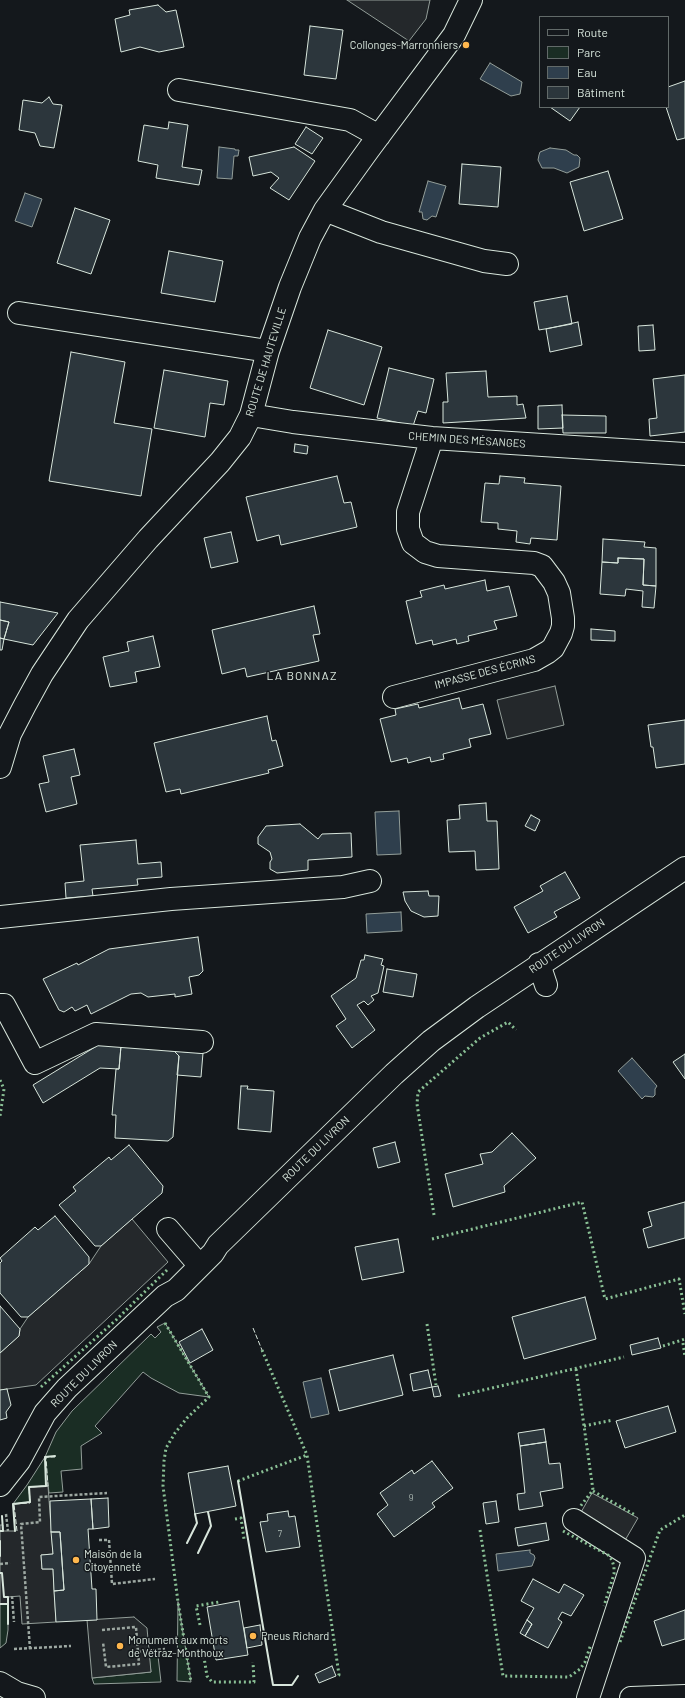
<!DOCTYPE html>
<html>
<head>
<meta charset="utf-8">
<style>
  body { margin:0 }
  #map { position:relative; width:685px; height:1698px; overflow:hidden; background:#14181c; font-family:Barlow,sans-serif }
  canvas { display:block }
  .legend { position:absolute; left:539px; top:16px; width:130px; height:92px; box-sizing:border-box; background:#14181c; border:1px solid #626a69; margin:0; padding:5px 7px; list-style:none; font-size:12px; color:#d8e6dc }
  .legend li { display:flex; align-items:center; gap:8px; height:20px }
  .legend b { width:20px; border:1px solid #626a69 }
</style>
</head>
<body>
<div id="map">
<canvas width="685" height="1698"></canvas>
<ul class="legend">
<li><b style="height:5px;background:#14181c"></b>Route</li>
<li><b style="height:11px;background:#1a2d24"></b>Parc</li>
<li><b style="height:11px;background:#2f3f4d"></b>Eau</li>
<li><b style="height:11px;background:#2c363c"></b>Bâtiment</li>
</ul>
</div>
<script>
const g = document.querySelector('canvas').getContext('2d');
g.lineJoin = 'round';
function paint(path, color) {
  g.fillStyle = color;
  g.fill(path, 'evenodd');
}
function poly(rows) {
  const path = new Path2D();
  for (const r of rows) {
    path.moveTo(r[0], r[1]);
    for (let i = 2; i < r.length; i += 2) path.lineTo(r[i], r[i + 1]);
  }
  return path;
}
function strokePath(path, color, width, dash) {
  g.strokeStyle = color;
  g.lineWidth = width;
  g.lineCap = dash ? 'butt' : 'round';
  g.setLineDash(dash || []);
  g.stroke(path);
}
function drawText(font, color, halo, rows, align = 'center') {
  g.font = font + ' Barlow,sans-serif';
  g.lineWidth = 3;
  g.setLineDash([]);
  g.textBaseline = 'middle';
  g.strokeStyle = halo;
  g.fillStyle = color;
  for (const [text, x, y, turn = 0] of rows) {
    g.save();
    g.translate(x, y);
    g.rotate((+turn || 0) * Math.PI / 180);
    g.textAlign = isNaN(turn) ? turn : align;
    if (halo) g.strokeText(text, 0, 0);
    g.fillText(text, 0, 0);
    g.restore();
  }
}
const green = poly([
  [165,1323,209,1397,179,1393,151,1378,143,1372,95,1426,102,1433,81,1446,82,1469,61,1471,63,1492,49,1493,45,1457,46,1486,29,1487,30,1502,13,1504,27,1485,45,1457,56,1432,72,1411,151,1334,155,1338,161,1332,157,1327,165,1323],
  [178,1602,191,1682,177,1681,178,1602],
  [0,1604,8,1604,8,1630,6,1643,0,1648,0,1604],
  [158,1656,161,1682,94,1684,92,1678,151,1672,149,1657,158,1656]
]);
const parking = poly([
  [347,0,430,0,426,19,409,41,347,0],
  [555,686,564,725,507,739,497,700,555,686],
  [132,1219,168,1262,36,1385,0,1390,0,1353,19,1336,20,1329,28,1317,89,1264,101,1246,132,1219],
  [48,1486,53,1554,41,1555,42,1569,53,1569,56,1622,22,1624,20,1596,8,1597,8,1604,0,1604,0,1525,3,1525,3,1531,15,1531,13,1504,30,1502,29,1487,48,1486],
  [592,1493,638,1518,620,1549,576,1521,592,1493],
  [134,1617,147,1628,151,1672,92,1678,87,1620,134,1617]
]);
const water = poly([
  [490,63,522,82,520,94,511,96,480,79,490,63],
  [219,147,235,149,235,150,239,150,238,156,234,156,232,179,217,178,219,147],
  [550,148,566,150,574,155,577,155,580,158,579,167,567,173,554,168,542,168,538,160,539,155,540,152,550,148],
  [428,181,446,186,436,217,432,216,427,220,423,219,422,212,419,212,428,181],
  [25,193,42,199,32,227,15,221,25,193],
  [399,811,401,854,377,855,375,812,399,811],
  [401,912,402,931,367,933,366,914,401,912],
  [632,1058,657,1086,655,1089,655,1095,653,1097,645,1096,642,1099,618,1071,632,1058],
  [321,1378,329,1414,311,1418,303,1382,321,1378],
  [530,1550,530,1553,534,1555,535,1558,532,1566,498,1571,496,1554,530,1550]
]);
const building = poly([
  [158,5,166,12,176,10,184,47,159,52,140,47,121,52,115,19,130,15,129,10,158,5],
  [310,26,343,30,336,79,304,75,310,26],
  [685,81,685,138,677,140,666,107,668,107,668,87,685,81],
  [49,97,53,104,62,105,54,148,40,146,35,133,19,130,23,100,42,103,49,97],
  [550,107,580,107,570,121,550,107],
  [169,122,188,125,182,167,202,170,199,185,156,178,158,165,138,161,144,125,168,129,169,122],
  [306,127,323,138,312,154,295,144,306,127],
  [294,147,315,161,289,200,270,188,279,178,271,172,253,176,249,157,294,147],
  [462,164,501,167,498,207,459,204,462,164],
  [608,171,623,219,584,231,570,182,608,171],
  [75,208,110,220,91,274,57,263,75,208],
  [169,251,223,261,215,302,161,293,169,251],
  [567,296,572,324,539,330,534,302,567,296],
  [578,322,582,345,550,352,546,329,578,322],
  [653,325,655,350,639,351,638,326,653,325],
  [328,330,382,347,364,405,310,388,328,330],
  [71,352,125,362,114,423,152,429,141,496,49,481,71,352],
  [389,368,434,379,426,413,418,411,413,426,377,418,389,368],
  [164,370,228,381,224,405,210,403,205,437,154,428,164,370],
  [486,371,488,397,517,396,517,405,523,404,526,418,443,423,443,402,448,402,446,373,486,371],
  [685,375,685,432,650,436,649,419,657,418,653,379,685,375],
  [562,405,563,428,538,429,538,406,562,405],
  [562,415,606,416,606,433,563,433,562,415],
  [295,444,308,446,307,454,294,452,295,444],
  [337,476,344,503,351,502,357,527,281,545,279,535,257,541,246,497,337,476],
  [500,476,525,478,524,483,561,486,557,540,531,538,530,544,516,542,517,531,498,529,498,523,481,522,485,483,499,484,500,476],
  [231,532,238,562,211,568,204,538,231,532],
  [603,539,645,542,644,547,656,548,656,586,643,585,644,559,618,558,618,563,602,562,603,539],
  [618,558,644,559,643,585,656,586,654,608,642,607,643,591,626,589,625,596,600,594,602,562,618,563,618,558],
  [485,580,487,591,509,586,517,616,494,621,497,629,468,636,469,641,457,644,456,639,433,645,432,640,416,644,406,601,422,597,420,591,444,585,445,589,485,580],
  [0,602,58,613,33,645,4,639,9,622,0,620,0,602],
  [314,606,320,634,313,635,319,661,247,677,245,668,222,674,212,630,314,606],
  [0,620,9,622,4,639,0,638,0,620],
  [591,629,615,631,615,641,591,640,591,629],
  [153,636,160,667,135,672,137,682,110,687,103,657,129,651,127,642,153,636],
  [0,638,4,639,2,650,0,650,0,638],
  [459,698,462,709,483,704,491,734,469,739,471,747,443,754,444,759,431,762,430,757,408,763,407,758,391,762,380,719,396,715,395,709,418,704,419,708,459,698],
  [267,716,272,741,276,740,283,766,268,770,269,773,181,794,180,789,166,792,154,743,267,716],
  [685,720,685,764,656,768,653,747,651,747,648,725,685,720],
  [74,749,80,775,71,777,77,804,46,812,39,784,49,782,43,756,74,749],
  [486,803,487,821,497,821,499,869,476,870,475,851,449,852,447,820,460,819,459,805,486,803],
  [531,815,540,820,535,831,525,826,531,815],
  [300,824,318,839,322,834,351,833,352,857,308,860,308,870,277,873,270,869,270,862,272,859,270,852,258,844,258,837,266,826,300,824],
  [136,840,138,864,161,862,162,877,137,879,138,885,92,889,93,896,66,898,65,883,84,881,80,845,136,840],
  [565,872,580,898,554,912,557,917,528,933,514,907,543,891,540,886,565,872],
  [428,891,429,896,439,896,438,916,424,917,411,911,405,901,403,892,428,891],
  [198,937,203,971,199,975,189,977,192,994,175,997,175,994,148,997,141,993,131,994,91,1014,87,1005,75,1011,72,1007,64,1012,59,1010,43,979,77,963,78,965,109,949,198,937],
  [365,955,383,959,381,965,384,966,378,993,371,996,374,1000,368,1005,364,1001,357,1005,375,1030,352,1048,336,1026,346,1019,331,996,356,978,361,960,364,960,365,955],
  [387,969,417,974,413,997,383,992,387,969],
  [100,1044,121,1046,119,1069,100,1068,43,1103,33,1085,100,1044],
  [121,1046,174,1051,179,1056,173,1137,168,1141,115,1138,116,1115,112,1115,116,1069,119,1069,121,1046],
  [174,1051,203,1053,201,1077,177,1075,179,1056,174,1051],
  [685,1054,685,1079,673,1062,685,1054],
  [241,1086,248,1086,247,1089,274,1091,271,1132,238,1129,241,1086],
  [512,1133,536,1158,504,1186,505,1192,453,1207,445,1174,483,1164,480,1154,492,1152,512,1133],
  [395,1142,400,1162,378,1168,373,1148,395,1142],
  [129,1145,163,1186,162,1193,101,1246,95,1246,59,1205,76,1191,73,1187,109,1157,111,1160,129,1145],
  [685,1202,685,1238,648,1248,643,1229,652,1226,648,1212,685,1202],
  [55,1216,89,1257,89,1264,28,1317,21,1317,0,1293,0,1263,2,1261,0,1258,35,1227,38,1230,55,1216],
  [398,1239,404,1272,362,1280,355,1247,398,1239],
  [585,1297,596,1339,524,1359,512,1317,585,1297],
  [0,1306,20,1329,19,1336,0,1353,0,1306],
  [202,1329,213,1350,190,1363,179,1342,202,1329],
  [658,1338,661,1348,632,1355,630,1345,658,1338],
  [393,1355,403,1395,339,1411,329,1370,393,1355],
  [428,1370,432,1387,413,1391,410,1374,428,1370],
  [438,1386,441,1396,434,1397,432,1387,438,1386],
  [7,1389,11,1405,6,1412,7,1418,0,1420,0,1390,7,1389],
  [668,1406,676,1432,625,1448,616,1421,668,1406],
  [544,1429,546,1442,520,1446,518,1433,544,1429],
  [546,1442,549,1464,560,1463,563,1488,540,1492,543,1506,519,1510,517,1494,525,1493,520,1446,546,1442],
  [432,1461,453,1488,432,1503,435,1507,394,1537,377,1514,388,1505,380,1493,412,1470,414,1474,432,1461],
  [228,1466,236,1506,195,1514,188,1473,228,1466],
  [108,1498,109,1527,93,1529,91,1499,108,1498],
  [91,1499,93,1529,88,1529,92,1589,96,1589,97,1620,56,1622,54,1591,64,1590,60,1532,51,1532,50,1501,91,1499],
  [496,1501,499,1522,486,1524,483,1503,496,1501],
  [288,1511,289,1517,295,1516,300,1547,266,1552,260,1522,268,1521,267,1514,288,1511],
  [546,1523,549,1540,518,1546,515,1528,546,1523],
  [51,1532,60,1532,64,1590,54,1591,53,1569,42,1569,41,1555,53,1554,51,1532],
  [533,1579,559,1593,564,1584,584,1595,571,1616,562,1612,558,1619,562,1622,548,1648,525,1636,532,1624,527,1620,534,1608,521,1601,533,1579],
  [239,1601,248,1655,216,1660,207,1607,239,1601],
  [685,1610,685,1639,662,1646,654,1621,685,1610],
  [527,1620,532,1624,525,1636,520,1633,527,1620],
  [260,1625,262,1645,247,1648,244,1628,260,1625],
  [332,1666,336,1676,319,1683,315,1674,332,1666]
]);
const path = poly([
  [6,1514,8,1531],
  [99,1540,109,1540,112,1584,155,1579],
  [0,1564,10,1563],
  [12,1596,14,1622],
  [102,1630,136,1627,139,1664,106,1667,103,1642],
  [14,1649,71,1646],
  [30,1649,21,1524,40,1522,39,1497,107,1493],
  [138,1652,165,1649]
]);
const minor = poly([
  [179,90,350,120,379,136],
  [325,210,381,232,484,261,507,264],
  [19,313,268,351],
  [251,415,293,422,432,438,685,454],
  [394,697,534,660,548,652,553,648,561,633,563,626,563,618,559,593,554,582,542,566,534,563,438,556,425,552,413,543,408,529,408,512,432,438],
  [0,767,10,734,25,705,42,674,78,620,148,539,220,462,240,437,251,415,268,351,290,287,310,238,325,210,369,149,454,35,471,0],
  [0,917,171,899,343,887,370,881],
  [539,964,546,985],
  [0,1005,4,1005,35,1063,96,1034,202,1042],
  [168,1229,200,1266],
  [0,1485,19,1461,45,1413,67,1388,165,1296,176,1290,213,1253,218,1245,394,1074,431,1041,477,1007,685,868],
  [574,1520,634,1558,588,1698],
  [0,1683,17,1693,34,1698],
  [631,1698,685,1696]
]);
const hedge = poly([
  [0,1080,4,1089,0,1116],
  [434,1215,417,1104,418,1092,480,1038,508,1022,516,1030],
  [432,1239,582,1202,605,1299,679,1279,685,1314],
  [165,1323,209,1397,187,1418,175,1433,166,1448,164,1461,163,1486,178,1602,191,1682],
  [427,1324,436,1385],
  [683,1343,685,1357],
  [663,1346,685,1339],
  [262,1350,307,1455,339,1675,336,1676],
  [576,1369,593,1490,579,1508],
  [41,1387,116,1320,169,1268],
  [458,1396,624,1357],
  [584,1426,613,1420],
  [238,1481,307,1455],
  [593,1491,635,1515],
  [235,1519,241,1518,244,1539],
  [480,1530,503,1676,569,1677,580,1669,585,1662,591,1644],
  [563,1531,608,1555,612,1560,614,1567,614,1574,604,1606],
  [200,1625,196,1606,219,1602],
  [620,1642,660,1530,685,1515],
  [203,1651,207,1676,212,1682,254,1682,253,1662]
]);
const fence = poly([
  [253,1328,262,1350],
  [17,1531,14,1504,30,1503,29,1487,48,1486,46,1457,55,1457]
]);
const wall = poly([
  [238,1481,273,1685,292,1685,298,1676],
  [0,1531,3,1531,2,1516],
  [15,1531,13,1504,30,1502,29,1487,46,1486,45,1457,55,1456],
  [0,1541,0,1556],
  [187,1543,197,1523,195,1514],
  [198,1553,211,1526,208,1512],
  [0,1573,2,1573,4,1597,8,1597,8,1624],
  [0,1604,8,1604]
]);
const markers = [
  [466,45,4,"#ffb74d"],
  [76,1560,4,"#ffb74d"],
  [253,1636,4,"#ffb74d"],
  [120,1646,4,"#ffb74d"]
];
const numberNames = [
  ["9",411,1498],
  ["7",280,1534]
];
const poiNames = [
  ["Collonges-Marronniers",458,45,"right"],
  ["Maison de la",84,1554],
  ["Citoyenneté",84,1567],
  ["Pneus Richard",261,1636],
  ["Monument aux morts",128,1640],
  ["de Vétraz-Monthoux",128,1653]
];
const streetNames = [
  ["ROUTE DE HAUTEVILLE",266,362,-73],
  ["CHEMIN DES MÉSANGES",467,440,4],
  ["IMPASSE DES ÉCRINS",485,672,-15],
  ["ROUTE DU LIVRON",567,946,-34],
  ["ROUTE DU LIVRON",316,1149,-44],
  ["ROUTE DU LIVRON",84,1374,-45]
];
const neighbourhoodNames = [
  ["LA BONNAZ",302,676]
];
paint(green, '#1a2d24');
strokePath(green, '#939e99', 1);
paint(parking, '#24282b');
strokePath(parking, '#939e99', 1);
paint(water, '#2f3f4d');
strokePath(water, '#939e99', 1);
paint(building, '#2c363c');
strokePath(building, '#d8e6dc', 1);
strokePath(minor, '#d8e6dc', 24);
strokePath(path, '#9da8a2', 2.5, [3, 2]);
strokePath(minor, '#14181c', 22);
strokePath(hedge, '#8ac095', 3, [2, 3]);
strokePath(fence, '#d8e6dc', 1, [5, 2]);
strokePath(wall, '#d8e6dc', 2);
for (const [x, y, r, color] of markers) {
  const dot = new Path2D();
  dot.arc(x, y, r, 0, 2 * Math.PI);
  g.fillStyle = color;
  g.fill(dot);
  strokePath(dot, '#14181c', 1.5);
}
drawText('9px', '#adbab4', null, numberNames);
drawText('11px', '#d8e6dc', '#14181c', poiNames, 'left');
drawText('11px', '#d8e6dc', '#14181c', streetNames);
g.letterSpacing = '1px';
drawText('12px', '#d8e6dc', '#14181c', neighbourhoodNames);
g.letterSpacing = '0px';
</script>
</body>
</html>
